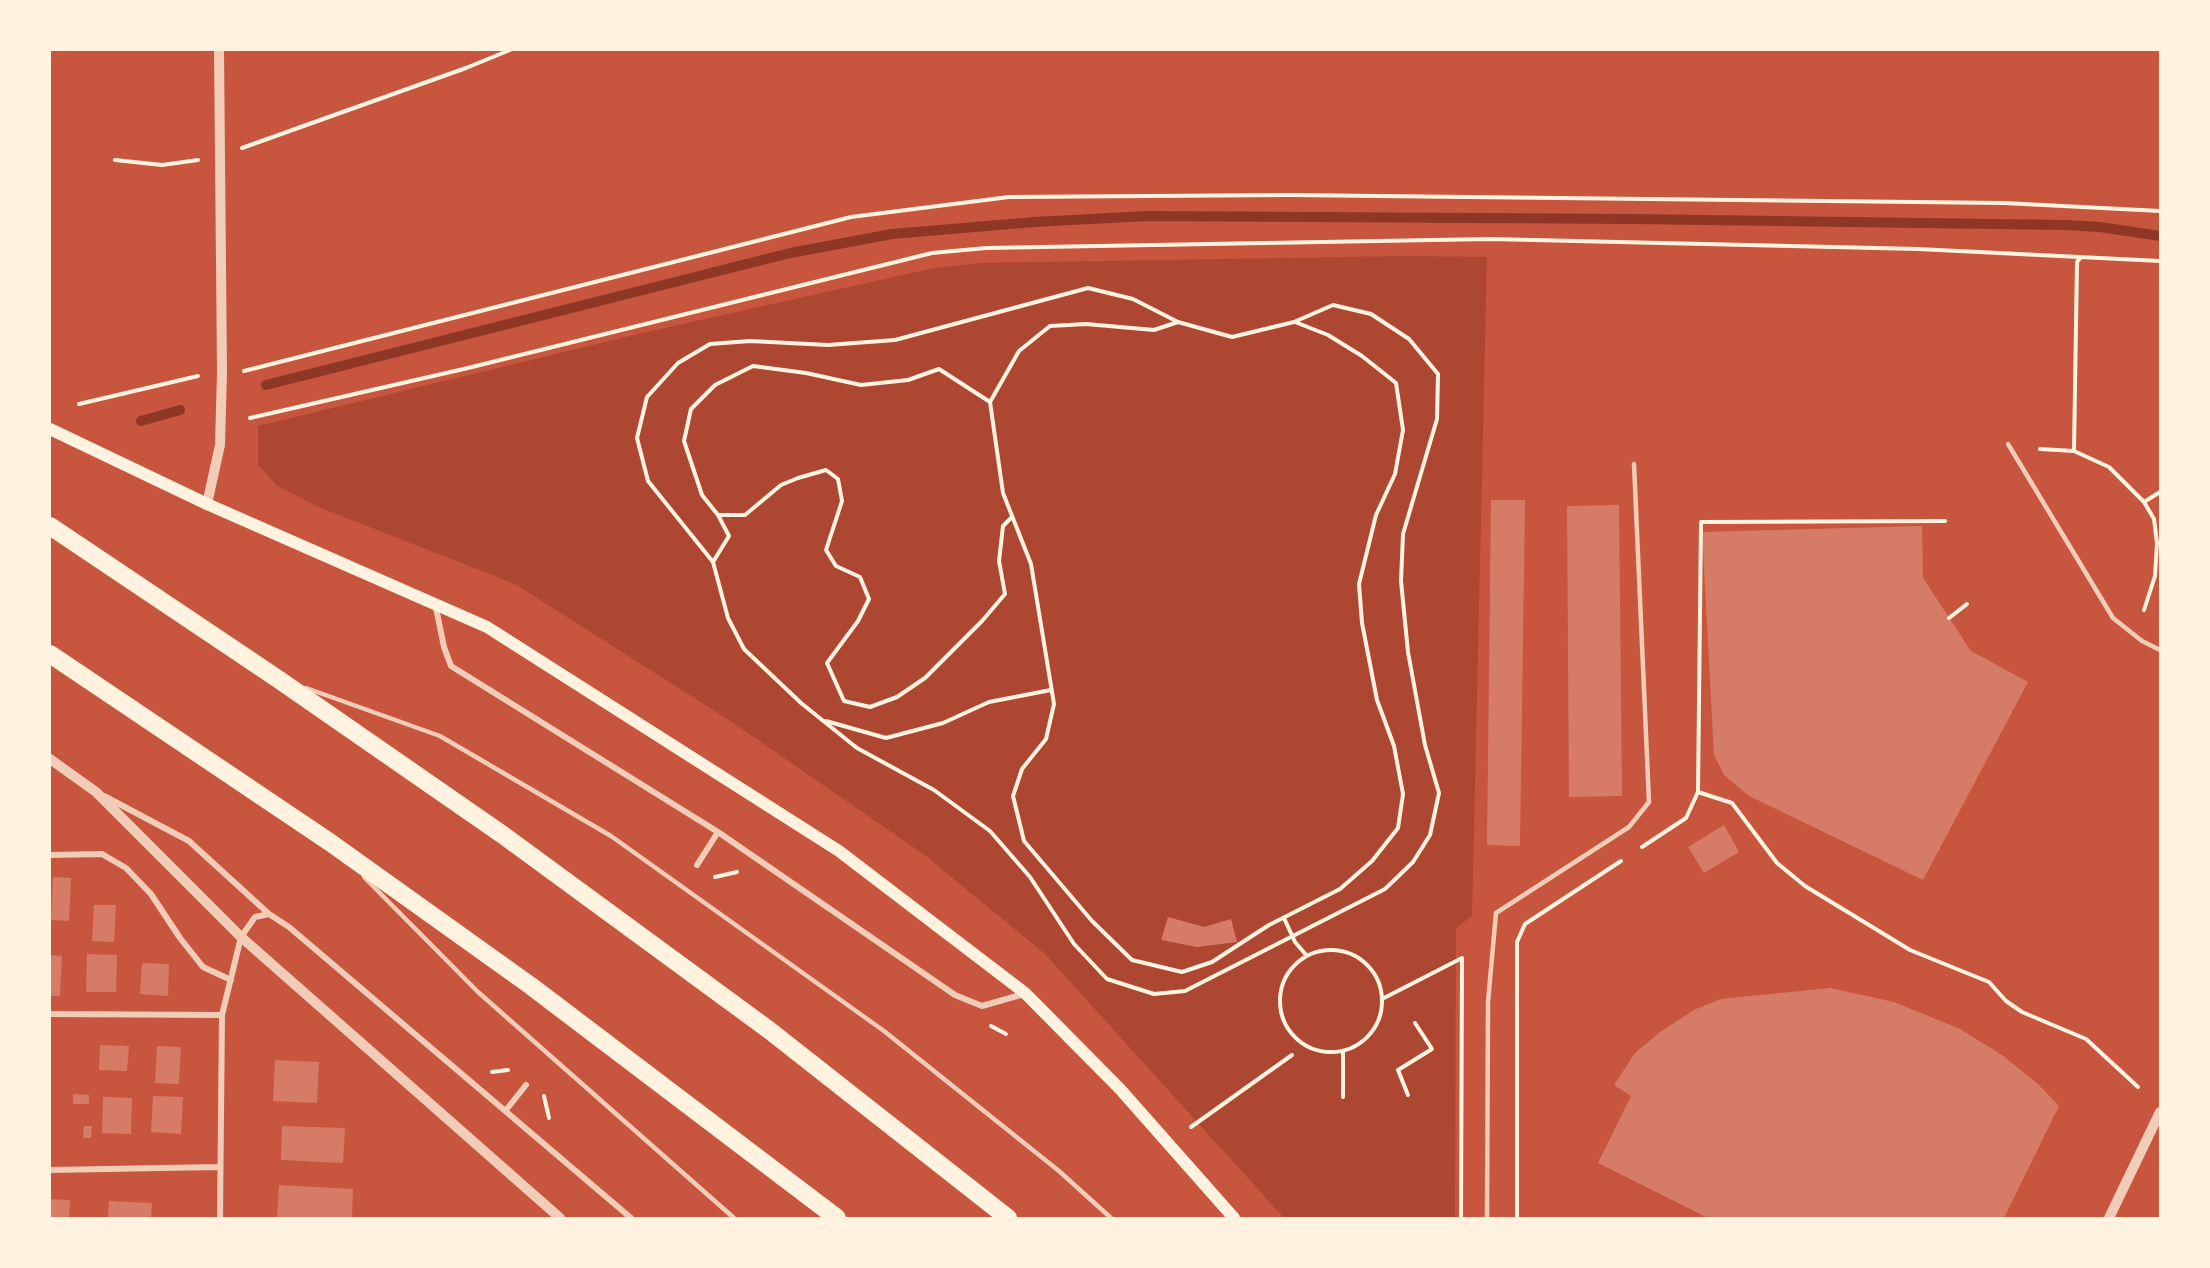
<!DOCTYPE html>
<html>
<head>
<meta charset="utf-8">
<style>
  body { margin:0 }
  #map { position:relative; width:2210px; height:1268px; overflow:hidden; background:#c8553d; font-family:Quicksand,sans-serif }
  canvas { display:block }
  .frame { position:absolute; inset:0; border:51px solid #fff3e0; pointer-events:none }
</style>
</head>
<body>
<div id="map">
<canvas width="2210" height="1268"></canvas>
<div class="frame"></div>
</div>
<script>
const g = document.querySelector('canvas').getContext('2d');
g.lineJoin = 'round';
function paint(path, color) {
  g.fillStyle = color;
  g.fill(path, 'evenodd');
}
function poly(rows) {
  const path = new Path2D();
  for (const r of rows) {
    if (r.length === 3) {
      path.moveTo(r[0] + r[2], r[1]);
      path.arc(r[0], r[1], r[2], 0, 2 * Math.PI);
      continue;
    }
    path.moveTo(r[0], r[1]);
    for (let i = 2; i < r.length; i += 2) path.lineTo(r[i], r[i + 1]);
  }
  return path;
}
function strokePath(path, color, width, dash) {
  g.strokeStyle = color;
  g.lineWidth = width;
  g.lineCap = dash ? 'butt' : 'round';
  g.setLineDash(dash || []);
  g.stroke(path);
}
const green = poly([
  [1405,256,1487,257,1472,916,1456,928,1455,1218,1284,1218,1045,954,926,856,732,722,515,584,321,508,276,485,258,465,258,426,651,331,934,268,980,263]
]);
const stream = poly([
  [266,385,790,253,892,234,1034,222,1148,216,1633,219,2066,225,2100,227,2160,236],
  [141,421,180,410]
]);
const building = poly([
  [1491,500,1525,500,1520,846,1487,845],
  [1619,505,1622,796,1569,797,1567,506],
  [1922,526,1923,578,1971,651,2028,682,1923,880,1749,796,1724,775,1714,755,1702,532],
  [1724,825,1739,852,1704,873,1688,847],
  [53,877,71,878,69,921,51,920],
  [94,905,116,905,114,942,92,941],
  [1168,917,1204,927,1231,919,1237,942,1197,947,1161,940],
  [87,954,117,955,116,992,86,992],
  [50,955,62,956,60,996,50,996],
  [142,963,169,964,168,996,140,994],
  [1830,988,1894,1002,1960,1029,2002,1055,2038,1084,2059,1106,2004,1218,1708,1218,1598,1163,1631,1096,1614,1085,1635,1053,1660,1032,1694,1010,1721,999],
  [100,1045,129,1046,127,1071,99,1070],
  [157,1046,181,1047,179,1084,155,1083],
  [275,1060,319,1062,317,1103,273,1101],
  [73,1094,89,1095,89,1104,73,1104],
  [153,1096,183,1097,181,1134,151,1132],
  [103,1097,132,1098,131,1134,102,1133],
  [84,1126,92,1126,91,1138,83,1138],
  [282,1126,345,1128,343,1163,281,1160],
  [279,1185,353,1189,352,1218,277,1218],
  [50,1199,70,1200,69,1218,50,1218],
  [109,1201,152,1203,151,1218,108,1218]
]);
const path = poly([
  [242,148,466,68,510,50],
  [115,160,162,165,198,160],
  [1088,288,1133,299,1178,322,1232,337,1294,322,1333,305,1371,314,1409,339,1438,374,1437,419,1403,534,1401,581,1408,652,1425,745,1439,793,1430,835,1413,862,1385,889,1185,991,1154,994,1107,979,1074,944,1030,877,990,831,934,790,857,748,801,703,744,649,728,618,713,562,648,481,637,438,647,397,678,363,710,344,750,341,828,345,895,340,1088,288],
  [1178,322,1154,330,1086,324,1050,326,1019,351,990,402,1003,493,1031,564,1054,704,1046,739,1022,769,1013,796,1024,841,1092,921,1132,960,1182,972,1212,962,1269,925,1340,889,1372,861,1398,828,1403,794,1394,746,1377,700,1362,623,1359,584,1376,515,1395,474,1403,430,1396,383,1362,356,1328,335,1295,322],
  [244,371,851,217,1009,197,1289,195,2004,203,2160,211],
  [79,404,198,376],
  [250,418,468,368,932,253,986,248,1490,239,1918,249,2160,261],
  [2040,449,2074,451,2109,467,2144,502,2154,519,2157,543,2155,576,2144,610],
  [2074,451,2077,262,2081,257],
  [2144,502,2160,492],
  [718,515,745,515,781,485,798,478,826,470,838,479,842,501,826,550,836,566,860,577,869,599,858,621,827,663,844,701,870,707,897,697,925,678,982,621,1005,594,999,561,1003,526,1012,517],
  [713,562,729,536,718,515,702,495,684,441,691,409,715,385,753,366,806,373,861,385,908,380,939,369,990,402],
  [1949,618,1967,604],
  [826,721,886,738,943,723,989,702,1051,690],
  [1698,792,1732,803,1777,863,1805,886,1910,950,1989,982,2006,1001,2022,1012,2086,1039,2138,1087],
  [1642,847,1686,818,1698,792,1701,522,1945,521],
  [715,877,737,872],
  [1284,918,1295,942,1307,956],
  [1331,1001,51],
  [1382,999,1462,958,1461,1218],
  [991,1026,1006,1034],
  [1343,1051,1343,1097],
  [492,1072,508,1070],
  [1408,1095,1398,1070,1432,1049,1415,1023],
  [544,1096,549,1118],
  [1191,1127,1292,1055],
  [1517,1218,1517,942,1525,924,1621,861]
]);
const service = poly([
  [2008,444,2113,618,2142,641,2160,650],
  [306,688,440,736,611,836,884,1031,1059,1171,1111,1218],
  [364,877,478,992,734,1218],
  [1487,1218,1488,1002,1496,913,1629,827,1649,802,1634,464]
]);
const minor = poly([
  [435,603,444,647,451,666,718,832,955,995,982,1006,1024,994],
  [104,796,189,841,269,914],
  [50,855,102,854,126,868,151,894,180,938,203,967,231,980],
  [697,865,718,832],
  [50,1014,222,1015],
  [506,1110,526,1085],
  [50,1170,218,1167],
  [220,1218,222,1015,241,937,255,917,269,914,289,927,631,1218]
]);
const tertiary = poly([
  [207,504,220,445,222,372,219,50],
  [50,759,96,792,241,937,560,1218],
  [2109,1218,2160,1112]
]);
const secondary = poly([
  [50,429,207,504,487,627,839,851,1025,993,1120,1089,1234,1218]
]);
const motorway = poly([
  [50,526,278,679,503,835,769,1030,1008,1218],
  [50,654,331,843,531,986,837,1218]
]);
paint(green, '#ae4732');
strokePath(stream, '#8f3625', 10);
paint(building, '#d67c66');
strokePath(path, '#fff3e0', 4);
strokePath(service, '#f1ccb7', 4.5);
strokePath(minor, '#f1ccb7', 6);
strokePath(tertiary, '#f1ccb7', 10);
strokePath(secondary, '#fff3e0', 12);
strokePath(motorway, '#fff3e0', 18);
</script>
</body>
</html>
